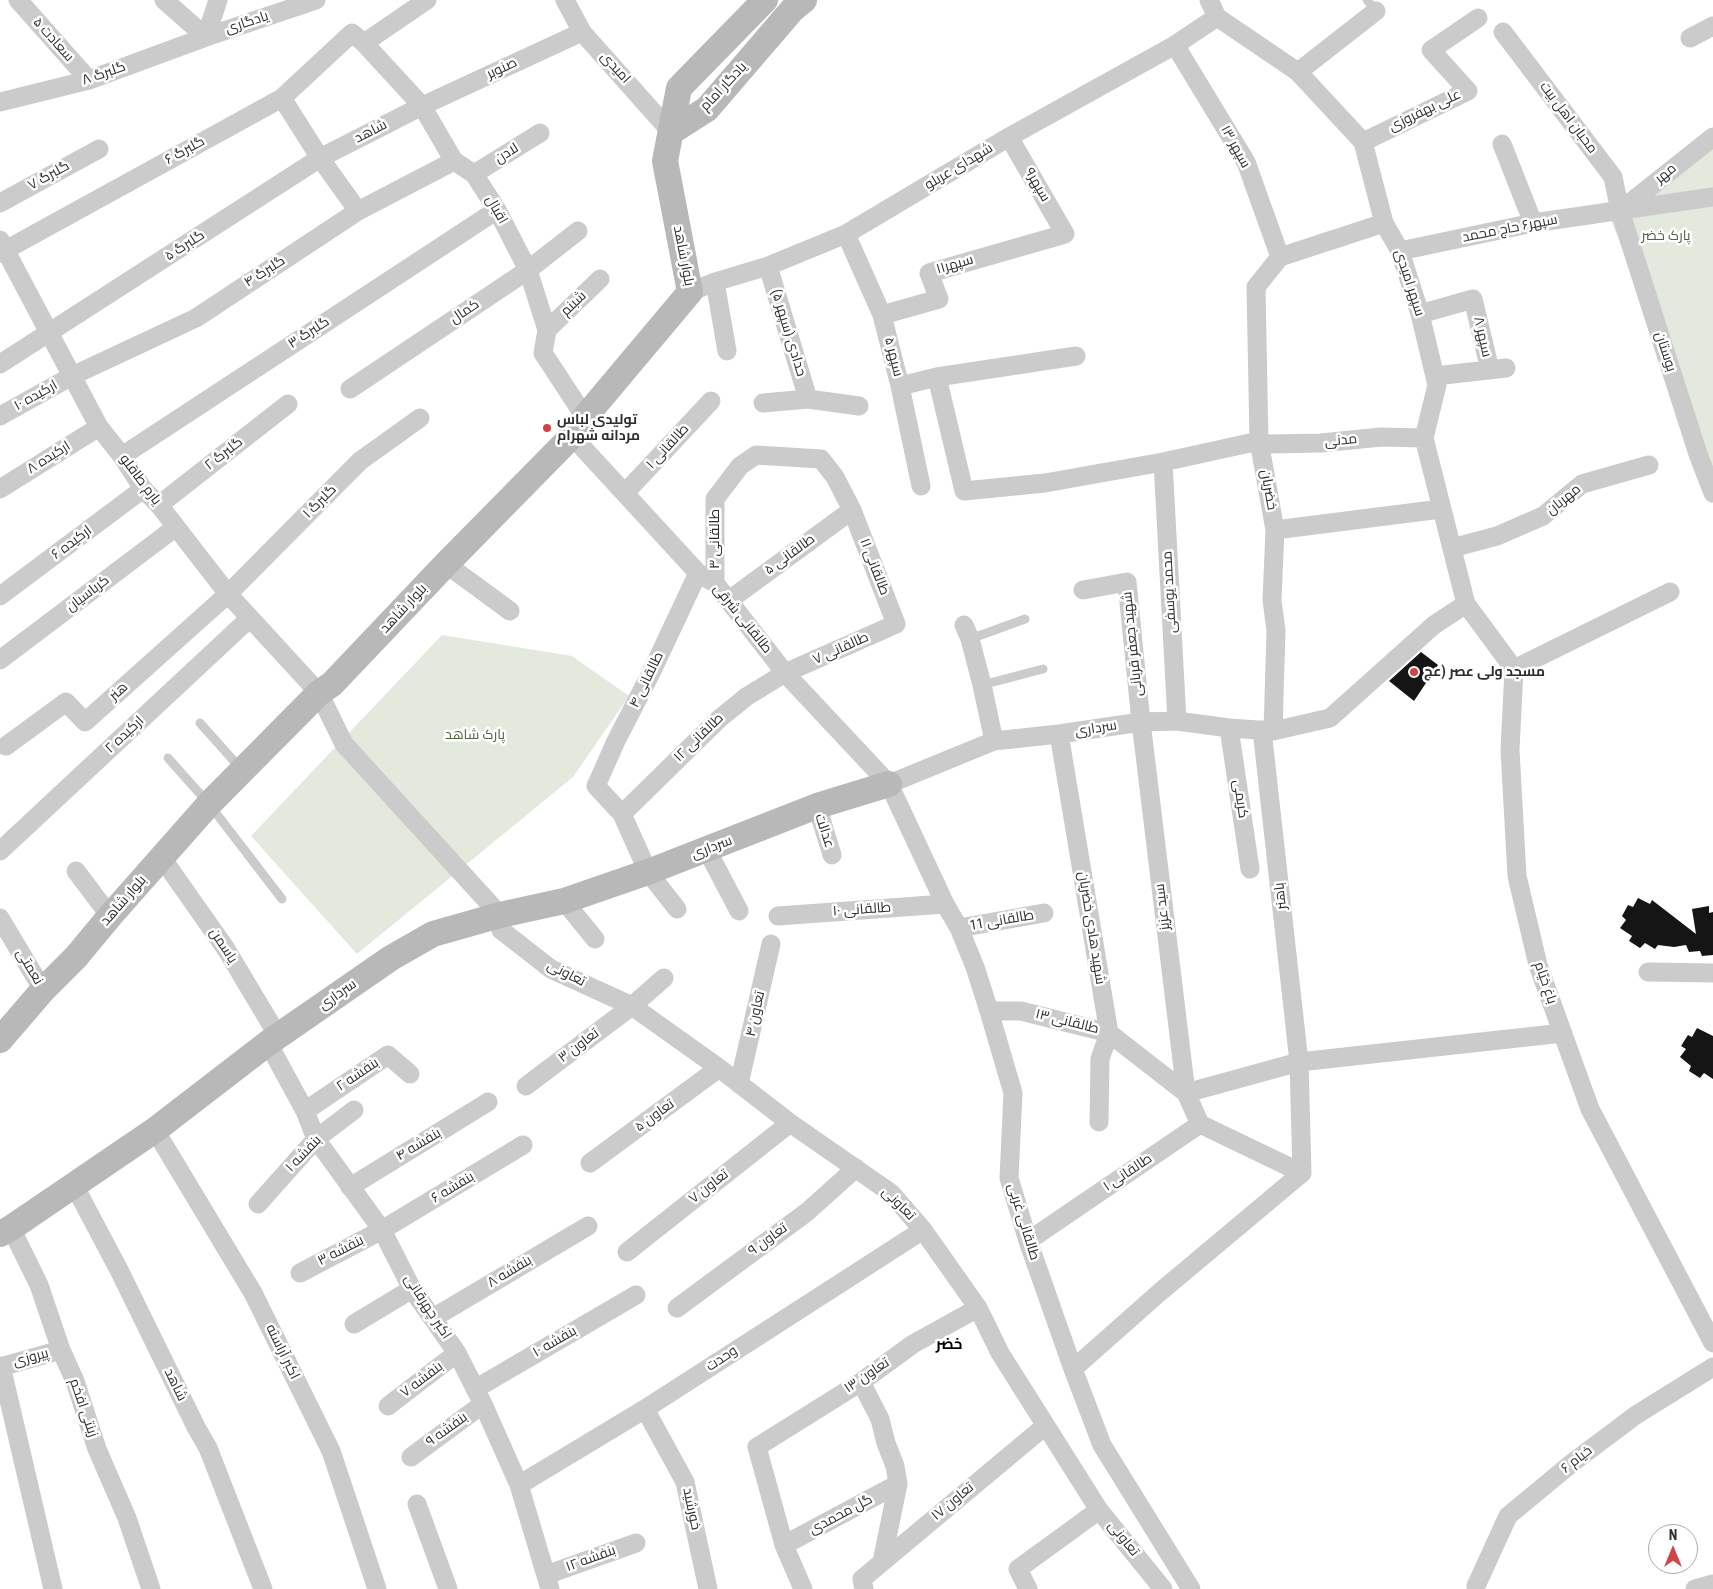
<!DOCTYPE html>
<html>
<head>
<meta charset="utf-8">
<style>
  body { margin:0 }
  #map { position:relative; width:1713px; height:1589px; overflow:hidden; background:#fff; font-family:"Roboto Condensed",sans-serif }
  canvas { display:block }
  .north { position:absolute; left:1648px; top:1524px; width:50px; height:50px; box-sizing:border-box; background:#fff; border:1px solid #ababab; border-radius:50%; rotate:0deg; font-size:14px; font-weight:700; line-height:20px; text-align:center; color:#2e2e2e }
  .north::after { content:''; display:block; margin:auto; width:18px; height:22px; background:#d04449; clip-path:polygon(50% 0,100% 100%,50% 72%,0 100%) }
</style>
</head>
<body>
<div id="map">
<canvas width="1713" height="1589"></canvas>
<div class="north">N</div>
</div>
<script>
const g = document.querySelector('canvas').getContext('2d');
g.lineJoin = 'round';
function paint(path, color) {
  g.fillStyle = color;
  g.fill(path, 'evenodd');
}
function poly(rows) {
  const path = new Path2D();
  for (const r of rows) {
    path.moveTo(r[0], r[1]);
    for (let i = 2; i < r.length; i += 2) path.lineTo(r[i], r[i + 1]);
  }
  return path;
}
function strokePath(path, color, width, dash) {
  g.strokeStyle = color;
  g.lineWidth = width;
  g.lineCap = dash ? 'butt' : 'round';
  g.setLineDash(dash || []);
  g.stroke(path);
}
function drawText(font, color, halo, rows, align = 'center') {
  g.font = font + ' "Roboto Condensed",Cairo,sans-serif';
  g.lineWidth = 5;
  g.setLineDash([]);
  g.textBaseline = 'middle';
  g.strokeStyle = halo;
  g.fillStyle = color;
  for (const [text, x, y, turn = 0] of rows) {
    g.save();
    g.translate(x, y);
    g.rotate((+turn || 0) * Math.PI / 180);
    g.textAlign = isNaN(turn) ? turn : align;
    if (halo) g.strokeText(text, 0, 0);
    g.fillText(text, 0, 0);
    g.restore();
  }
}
const green = poly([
  [1713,147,1713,475,1611,220],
  [442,635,572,656,629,696,573,777,357,954,251,836]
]);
const building = poly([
  [1421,652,1438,665,1414,701,1389,681],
  [1638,898,1650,904,1652,900,1696,934,1692,909,1709,906,1709,913,1713,912,1713,955,1702,956,1700,951,1689,952,1686,945,1674,947,1658,945,1655,949,1645,943,1640,948,1629,941,1632,936,1620,928,1626,920,1622,916,1628,905,1633,907],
  [1697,1028,1713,1036,1713,1079,1704,1073,1700,1078,1689,1071,1691,1066,1680,1057,1686,1049,1681,1046,1688,1035,1692,1037]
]);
const lane = poly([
  [1367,0,1376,11],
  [970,639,1025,619],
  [982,685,1043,669],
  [200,723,242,770],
  [168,758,209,804,282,899]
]);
const street = poly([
  [18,0,89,80],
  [164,0,206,37],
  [565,0,582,32,671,132],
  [1209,0,1217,17,1298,72,1363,142,1384,223,1400,251,1420,314,1437,385,1424,438,1466,604,1514,669,1510,750,1517,876,1538,965,1590,1109,1713,1343],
  [1503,32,1613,177,1620,211,1698,454,1713,493],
  [206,37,218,0],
  [1690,38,1713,26],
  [364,43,427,0],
  [1175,45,1246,162,1280,257],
  [1298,72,1376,11],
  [282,98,320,158,358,211],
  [0,102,89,80,206,37,316,0],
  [1363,142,1468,91,1431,50,1478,18],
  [1502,144,1533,223],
  [474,174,540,133],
  [0,203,99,149],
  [1621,210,1713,137],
  [846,234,882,315,900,386,921,486],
  [0,240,99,427,122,456,143,489,159,505,228,594,319,693,344,744,500,915,501,930,551,969,632,1006,719,1068,790,1123,891,1193,923,1230,978,1308,1000,1353,1099,1510,1163,1589],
  [1400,251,1533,223,1713,197],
  [0,253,282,98,352,33,364,43,422,106,454,161,474,174,497,210,528,270,547,330,543,353,585,417],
  [1280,257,1384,223],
  [768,266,808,399],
  [715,282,727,351],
  [690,292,715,282,768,266,846,234,1009,137,1175,45,1217,17],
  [1420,314,1473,299,1490,370],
  [882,315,939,299,929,273,1065,234,1009,137],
  [547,330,600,279],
  [0,364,320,158,422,106,582,32],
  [1435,376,1506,368],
  [937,377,964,491,1045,483,1163,462,1259,441,1268,444,1321,443,1381,437,1424,438],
  [900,386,937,377,1076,356],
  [350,389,528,270,578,231],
  [763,403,808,399,859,406],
  [0,416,72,376,196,318,358,211,454,161],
  [572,436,698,573,715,583,785,673,889,784,945,904,959,928,975,967,989,1011,1013,1093,1009,1178,1028,1241,1073,1369,1102,1445,1191,1589],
  [122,456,497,210],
  [1163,462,1177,721],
  [0,489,99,427],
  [625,493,711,401],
  [159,505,288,404],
  [1275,530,1441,509],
  [1452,548,1497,536,1543,516,1582,484,1649,465],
  [446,564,510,611],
  [0,596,143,489],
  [728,601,852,510],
  [964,625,970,639,982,685,994,741],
  [0,660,176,527],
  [1514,669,1670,592],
  [1229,728,1250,869],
  [1273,731,1276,631,1272,600,1275,530,1259,441,1256,287,1280,257],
  [1059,734,1109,1033,1100,1059,1099,1122],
  [6,746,66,702,85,722,228,594,360,461,420,418],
  [889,784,994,741,1059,734,1141,722,1177,721,1229,728,1273,731,1330,718,1434,625,1466,604],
  [817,806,832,855],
  [622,814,719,719,746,697,785,673,896,624,852,510,835,477,821,459,756,455,740,466,715,499,715,583],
  [707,850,739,911],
  [0,851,250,618],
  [162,858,226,949,278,1036],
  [76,871,110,916],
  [564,901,595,939],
  [677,909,648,872,622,814,596,786,616,741,650,675,698,573],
  [778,916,945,904],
  [0,918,43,990],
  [959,928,1044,913],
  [1648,972,1713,973],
  [989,1011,1021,1011,1109,1033,1186,1093],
  [268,1043,305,1111,316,1139,382,1230,412,1289,457,1353,483,1404,519,1485,550,1589],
  [739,1084,771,944],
  [526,1086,632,1006,664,978],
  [1186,1093,1299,1062,1563,1033],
  [305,1111,388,1055,410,1074],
  [1200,1124,1302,1173],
  [155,1130,253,1293,331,1451,377,1589],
  [590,1163,719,1068],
  [74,1185,119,1270,196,1427,208,1448,263,1589],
  [350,1187,488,1102],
  [258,1204,316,1139,354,1110],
  [11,1228,39,1285,61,1350,75,1381,97,1449,127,1518,151,1589],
  [1028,1241,1200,1124,1186,1093,1141,722,1127,582,1083,590],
  [627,1252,790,1123],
  [300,1273,382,1230,523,1145],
  [677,1308,807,1212,856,1168],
  [433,1318,588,1226],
  [354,1324,412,1289],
  [1,1366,53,1589],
  [0,1367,61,1350],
  [1073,1369,1160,1292,1302,1173,1299,1062,1262,730],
  [861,1382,880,1419,886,1443,895,1466,898,1484,882,1562],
  [475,1389,636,1295],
  [388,1406,457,1353],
  [645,1409,685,1482,708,1589],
  [411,1457,483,1404],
  [519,1485,645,1409,923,1230],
  [417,1504,448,1589],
  [784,1545,898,1484],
  [546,1575,636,1543],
  [1476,1586,1508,1516,1572,1463,1636,1415,1713,1367],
  [803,1589,784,1545,757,1447,861,1382,913,1344,978,1308],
  [864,1589,862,1579,1045,1426],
  [1028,1589,1018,1569,1099,1510],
  [1695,1589,1713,1584]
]);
const secondary = poly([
  [671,132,707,109,792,10,804,0],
  [0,1040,43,990,76,957,110,916,209,804,319,693,332,684,446,564,572,436,585,417,690,292,665,161,679,88,765,0],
  [0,1234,11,1228,155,1130,268,1043,391,958,433,934,500,915,564,901,648,872,817,806,889,784]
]);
const markers = [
  [547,428,5,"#d04449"],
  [1414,672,5,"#d04449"]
];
const streetNames = [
  ["یادگاری",247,23,-18],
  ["سعادت ۵",53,40,48],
  ["امیدی",615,68,48],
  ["صنوبر",502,69,-25],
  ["گلبرگ ۸",104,74,-19],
  ["یادگار امام",724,87,-47],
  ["علی بهفروزی",1425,111,-26],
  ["محبان اهل بیت",1568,118,53],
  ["شاهد",371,132,-27],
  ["سپهر ۱۳",1235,147,61],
  ["گلبرگ ۶",185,151,-29],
  ["لادن",507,154,-32],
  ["شهدای عربلو",959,167,-31],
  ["مهر",1666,174,-39],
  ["گلبرگ ۷",49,176,-29],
  ["سپهر۹",1037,185,60],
  ["اقبال",496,210,60],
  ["سپهر۶ حاج محمد",1510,229,-11],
  ["گلبرگ ۵",185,246,-33],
  ["بلوار شاهد",683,256,79],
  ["سپهر۱۱",955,265,-16],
  ["گلبرگ ۴",265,272,-33],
  ["سپهر امیدی",1409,283,72],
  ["شبنم",574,304,-44],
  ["کمال",465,312,-34],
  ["گلبرگ ۳",309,333,-33],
  ["حدادی (سپهر ۵)",788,333,73],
  ["سپهر ۸",1482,337,77],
  ["بوستان",1665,352,72],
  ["سپهر ۵",893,357,76],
  ["ارکیده ۱۰",36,396,-29],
  ["مدنی",1341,441,-5],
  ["طالقانی ۱",668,447,-47],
  ["گلبرگ ۲",224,454,-38],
  ["ارکیده ۸",49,458,-32],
  ["یارم طاقلو",140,480,53],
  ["خضریان",1268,490,80],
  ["مهربان",1564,500,-39],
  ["گلبرگ ۱",320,502,-45],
  ["طالقانی ۳",715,539,-90],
  ["ارکیده ۶",72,543,-37],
  ["طالقانی ۵",790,555,-36],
  ["طالقانی ۱۱",874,567,69],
  ["محمد یوسفی",1170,592,-93],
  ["کرباسیان",88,594,-37],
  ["بلوار شاهد",404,609,-47],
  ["طالقانی شرقی",742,619,51],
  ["شهید جعفر قربانی",1133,644,-96],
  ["طالقانی ۷",841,649,-24],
  ["طالقانی ۴",647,680,-64],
  ["هنر",119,692,-42],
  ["سرداری",1096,729,-9],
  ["ارکیده ۲",125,735,-43],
  ["طالقانی ۱۲",699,738,-44],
  ["کریمی",1240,799,82],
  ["عدالت",824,831,72],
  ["سرداری",712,848,-21],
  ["باهنر",1281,896,-96],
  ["بلوار شاهد",124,901,-49],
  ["سید عزیز",1163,907,-97],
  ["طالقانی ۱۰",862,910,-4],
  ["طالقانی 11",1002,921,-10],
  ["شهید هادی خضریان",1091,928,81],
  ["یاسمن",223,946,57],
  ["نعمتی",29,967,59],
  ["تعاونی",566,974,27],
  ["باغ خیّام",1545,983,71],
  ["سرداری",338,995,-35],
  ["تعاون ۴",756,1014,-78],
  ["طالقانی ۱۳",1067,1022,14],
  ["تعاون ۳",579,1046,-37],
  ["بنفشه ۲",358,1075,-34],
  ["تعاون ۵",655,1116,-36],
  ["بنفشه ۴",419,1145,-31],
  ["بنفشه ۱",304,1154,-46],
  ["طالقانی ۱",1128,1173,-34],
  ["تعاون ۷",709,1187,-38],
  ["بنفشه ۶",453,1188,-31],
  ["تعاونی",898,1204,45],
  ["طالقانی غربی",1023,1222,73],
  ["تعاون ۹",768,1240,-36],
  ["بنفشه ۳",341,1251,-27],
  ["بنفشه ۸",510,1272,-31],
  ["اکبر چهرقانی",427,1307,57],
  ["بنفشه ۱۰",555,1342,-30],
  ["اکبر آراسته",282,1352,64],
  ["پیروزی",31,1358,-15],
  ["وحدت",722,1359,-33],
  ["تعاون ۱۳",867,1376,-34],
  ["بنفشه ۷",422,1380,-37],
  ["شاهد",175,1385,64],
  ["زینتی افخم",83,1408,71],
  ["بنفشه ۹",447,1430,-36],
  ["خیام ۶",1577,1460,-38],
  ["تعاون ۱۷",953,1502,-40],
  ["خورشید",691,1509,78],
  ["گل محمدی",841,1515,-28],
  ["تعاونی",1123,1539,51],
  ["بنفشه ۱۲",591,1559,-20]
];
const parkNames = [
  ["پارک خضر",1666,236],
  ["پارک شاهد",475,735]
];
const poiNames = [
  ["تولیدی لباس",557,420],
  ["مردانه شهرام",557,436],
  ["مسجد ولی عصر (عج",1424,672]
];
const neighbourhoodNames = [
  ["خضر",949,1345]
];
paint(green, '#e3e9dd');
paint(building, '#151515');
strokePath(lane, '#cbcbcb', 9);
strokePath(street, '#cbcbcb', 19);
strokePath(secondary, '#b8b8b8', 26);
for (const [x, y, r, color] of markers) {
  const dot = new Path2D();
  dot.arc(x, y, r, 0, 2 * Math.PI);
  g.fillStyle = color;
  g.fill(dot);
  strokePath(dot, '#fff', 2);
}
drawText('14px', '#2e2e2e', '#fff', streetNames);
drawText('14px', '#506440', '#fff', parkNames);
drawText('bold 14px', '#2e2e2e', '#fff', poiNames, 'left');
drawText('bold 15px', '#000', '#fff', neighbourhoodNames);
</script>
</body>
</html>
